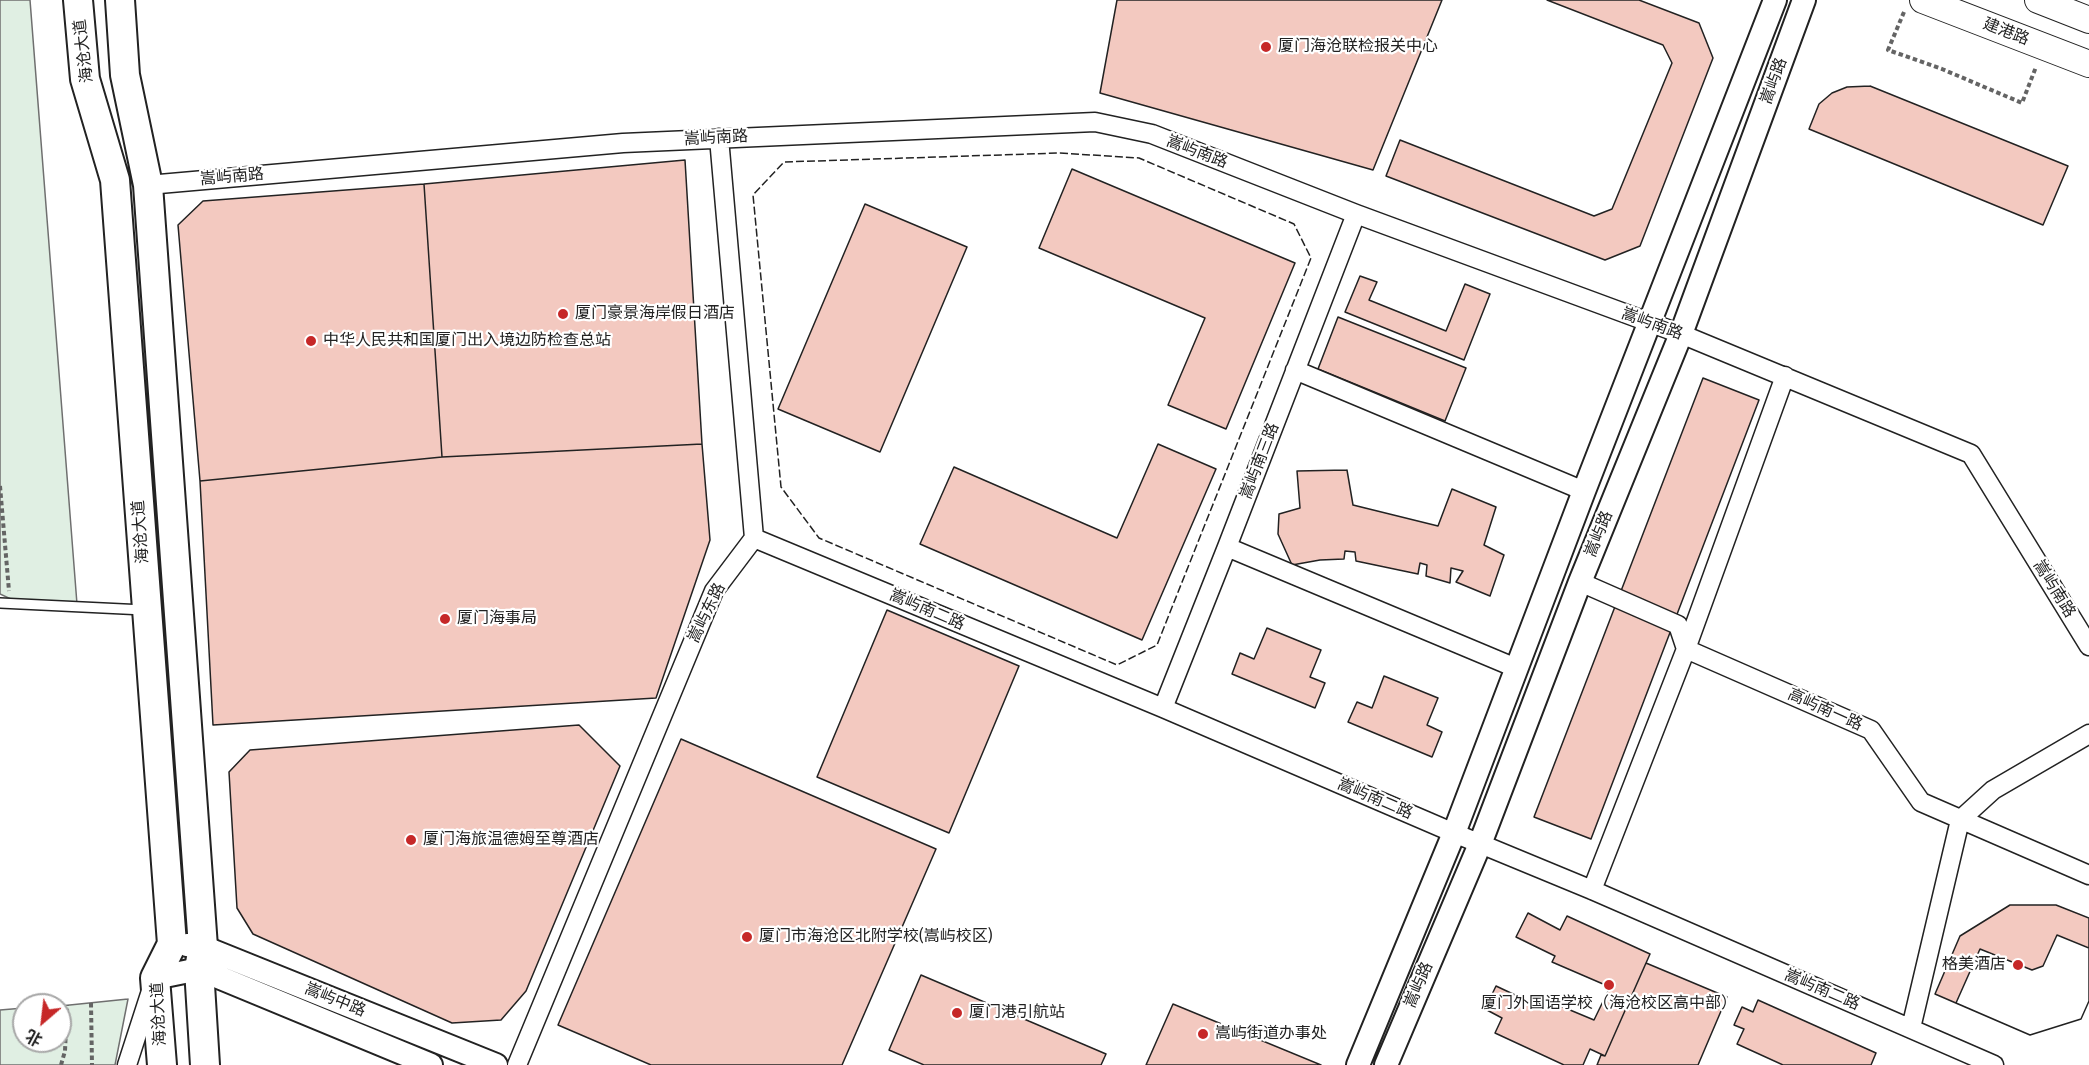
<!DOCTYPE html>
<html>
<head>
<meta charset="utf-8">
<style>
  body { margin:0 }
  #map { position:relative; width:2089px; height:1065px; overflow:hidden; background:#fff; font-family:"Fira Sans Condensed","Noto Sans SC",sans-serif }
  canvas { display:block }
  .north { position:absolute; left:12px; top:993px; width:60px; height:60px; box-sizing:border-box; background:#fff; border:2px solid #a7a7a7; border-radius:50%; rotate:208deg; font-size:16px; font-weight:700; line-height:24px; text-align:center; color:#222 }
  .north::after { content:''; display:block; margin:auto; width:21px; height:27px; background:#c62828; clip-path:polygon(50% 0,100% 100%,50% 72%,0 100%) }
</style>
</head>
<body>
<div id="map">
<canvas width="2089" height="1065"></canvas>
<div class="north">北</div>
</div>
<script>
const g = document.querySelector('canvas').getContext('2d');
g.lineJoin = 'round';
function paint(path, color) {
  g.fillStyle = color;
  g.fill(path, 'evenodd');
}
function poly(rows) {
  const path = new Path2D();
  for (const r of rows) {
    path.moveTo(r[0], r[1]);
    for (let i = 2; i < r.length; i += 2) path.lineTo(r[i], r[i + 1]);
  }
  return path;
}
function strokePath(path, color, width, dash) {
  g.strokeStyle = color;
  g.lineWidth = width;
  g.lineCap = dash ? 'butt' : 'round';
  g.setLineDash(dash || []);
  g.stroke(path);
}
function drawText(font, color, halo, rows, align = 'center') {
  g.font = font + ' "Fira Sans Condensed","Noto Sans SC",sans-serif';
  g.lineWidth = 4.5;
  g.setLineDash([]);
  g.textBaseline = 'middle';
  g.strokeStyle = halo;
  g.fillStyle = color;
  for (const [text, x, y, turn = 0] of rows) {
    g.save();
    g.translate(x, y);
    g.rotate((+turn || 0) * Math.PI / 180);
    g.textAlign = isNaN(turn) ? turn : align;
    if (halo) g.strokeText(text, 0, 0);
    g.fillText(text, 0, 0);
    g.restore();
  }
}
const green = poly([
  [0,0,30,0,77,604,15,601,0,594,0,0],
  [128,999,115,1065,0,1065,0,1010,24,1008,24,1041,60,1041,60,1006,128,999]
]);
const building = poly([
  [1117,0,1442,0,1373,170,1100,93,1117,0],
  [1547,0,1639,0,1699,23,1713,58,1640,246,1605,260,1386,176,1400,140,1594,216,1612,209,1672,63,1663,45,1547,0],
  [1870,86,2068,166,2043,225,1809,129,1819,104,1832,93,1847,87,1870,86],
  [685,160,702,444,442,457,424,184,685,160],
  [1072,169,1295,263,1226,429,1168,405,1205,318,1039,248,1072,169],
  [424,184,442,457,200,481,178,225,203,201,424,184],
  [865,204,967,247,880,452,778,409,865,204],
  [1360,276,1377,282,1369,300,1446,331,1465,284,1490,294,1464,360,1345,312,1360,276],
  [1338,317,1466,368,1445,421,1318,369,1338,317],
  [1703,378,1759,400,1591,839,1534,817,1703,378],
  [702,444,710,540,656,698,213,725,200,481,442,457,702,444],
  [1158,444,1216,469,1142,640,920,544,954,467,1117,538,1158,444],
  [1347,470,1353,505,1438,526,1452,489,1496,507,1484,545,1504,555,1490,596,1456,582,1463,571,1451,568,1450,583,1426,576,1427,565,1420,563,1418,574,1356,561,1355,552,1345,551,1344,559,1320,560,1292,565,1278,534,1279,514,1300,508,1297,471,1347,470],
  [887,610,1019,666,949,833,817,777,887,610],
  [1267,628,1321,650,1310,677,1325,683,1315,708,1232,674,1240,653,1254,659,1267,628],
  [1384,676,1438,698,1427,725,1442,732,1432,757,1348,722,1357,702,1372,708,1384,676],
  [579,725,620,766,526,991,501,1020,452,1023,253,934,237,908,229,772,250,750,579,725],
  [681,739,936,849,842,1065,651,1065,558,1025,681,739],
  [2010,905,2056,905,2089,918,2089,1001,2081,1019,2030,1035,1935,994,1960,936,2010,905],
  [1528,913,1560,930,1567,916,1650,954,1605,1056,1590,1049,1583,1065,1564,1065,1495,1033,1502,1018,1485,1009,1496,986,1530,1002,1534,995,1594,1020,1610,987,1552,962,1555,956,1516,937,1528,913],
  [2057,935,2089,948,2089,1001,2081,1019,2030,1035,1956,1003,1980,949,2032,970,2043,966,2057,935],
  [1646,963,1727,997,1698,1065,1597,1065,1601,1055,1605,1056,1646,963],
  [921,975,1106,1054,1101,1065,924,1065,889,1050,921,975],
  [1758,1000,1876,1053,1871,1065,1783,1065,1737,1044,1744,1029,1734,1025,1742,1007,1753,1012,1758,1000],
  [1173,1004,1321,1065,1146,1065,1173,1004]
]);
const path = poly([
  [1904,12,1888,50,1942,69,2022,103,2036,67],
  [0,486,9,591],
  [91,1003,92,1065],
  [61,1065,65,1051,67,1005]
]);
const service = poly([
  [0,603,144,610]
]);
const minor = poly([
  [148,185,623,143,1095,122,1152,134,1356,214,1681,334,1971,454,2089,646],
  [1295,370,1584,491],
  [754,538,1163,708,1454,833,1592,890,1994,1065],
  [1227,547,1516,668],
  [1580,582,1678,625,1686,649,1871,730,1921,802,2089,875],
  [1163,708,1227,547,1356,214],
  [1592,890,1686,649,1785,376],
  [1911,1028,1960,820,1993,790,2089,734],
  [127,1065,151,991],
  [517,1065,714,591,754,538,719,138]
]);
const tertiary = poly([
  [187,945,203,947,496,1065],
  [155,978,199,969,431,1065],
  [1358,1065,1454,833,1584,491,1775,0],
  [1386,1065,1480,844,1580,582,1681,334,1804,0]
]);
const secondary = poly([
  [1923,0,2089,64],
  [2038,0,2089,20]
]);
const primary = poly([
  [78,0,85,79,115,180,172,944,155,978,162,1065],
  [120,0,125,75,148,185,203,947,199,969,205,1065]
]);
const fence = poly([
  [1060,153,1139,158,1294,224,1311,258,1157,645,1117,665,819,538,781,487,753,195,784,162,1060,153]
]);
const markers = [
  [1266,47,6,"#c62828"],
  [563,314,6,"#c62828"],
  [311,341,6,"#c62828"],
  [445,619,6,"#c62828"],
  [411,840,6,"#c62828"],
  [747,937,6,"#c62828"],
  [2018,965,6,"#c62828"],
  [1609,985,6,"#c62828"],
  [957,1013,6,"#c62828"],
  [1203,1034,6,"#c62828"]
];
const streetNames = [
  ["建港路",2006,32,21],
  ["海沧大道",84,51,-97],
  ["嵩屿路",1774,81,-70],
  ["嵩屿南路",716,138,-3],
  ["嵩屿南路",1197,152,21],
  ["嵩屿南路",232,177,-5],
  ["嵩屿南路",1652,324,20],
  ["嵩屿南三路",1260,461,-69],
  ["海沧大道",141,532,-94],
  ["嵩屿路",1599,534,-68],
  ["嵩屿南路",2054,589,58],
  ["嵩屿南二路",927,610,23],
  ["嵩屿东路",707,613,-64],
  ["高屿南一路",1825,710,24],
  ["嵩屿南二路",1375,799,23],
  ["嵩屿路",1419,985,-67],
  ["嵩屿南二路",1822,990,23],
  ["嵩屿中路",335,1000,22],
  ["海沧大道",159,1014,-93]
];
const poiNames = [
  ["厦门海沧联检报关中心",1278,47],
  ["厦门豪景海岸假日酒店",575,314],
  ["中华人民共和国厦门出入境边防检查总站",323,341],
  ["厦门海事局",457,619],
  ["厦门海旅温德姆至尊酒店",423,840],
  ["厦门市海沧区北附学校(嵩屿校区)",759,937],
  ["格美酒店",2006,965,"right"],
  ["厦门外国语学校（海沧校区高中部）",1609,1004,"center"],
  ["厦门港引航站",969,1013],
  ["嵩屿街道办事处",1215,1034]
];
paint(green, '#e0efe3');
strokePath(green, '#6f6f6f', 1.5);
paint(building, '#f3c9c0');
strokePath(building, '#222', 1.5);
strokePath(service, '#222', 12);
strokePath(minor, '#222', 21);
strokePath(tertiary, '#222', 26);
strokePath(secondary, '#222', 28);
strokePath(primary, '#222', 32);
strokePath(path, '#646464', 4, [4.5, 3]);
strokePath(service, '#fff', 9);
strokePath(minor, '#fff', 18);
strokePath(tertiary, '#fff', 22);
strokePath(secondary, '#fff', 26);
strokePath(primary, '#fff', 28);
strokePath(fence, '#222', 1.5, [8, 3]);
for (const [x, y, r, color] of markers) {
  const dot = new Path2D();
  dot.arc(x, y, r, 0, 2 * Math.PI);
  g.fillStyle = color;
  g.fill(dot);
  strokePath(dot, '#fff', 2);
}
drawText('16px', '#222', '#fff', streetNames);
drawText('16px', '#222', '#fff', poiNames, 'left');
</script>
</body>
</html>
